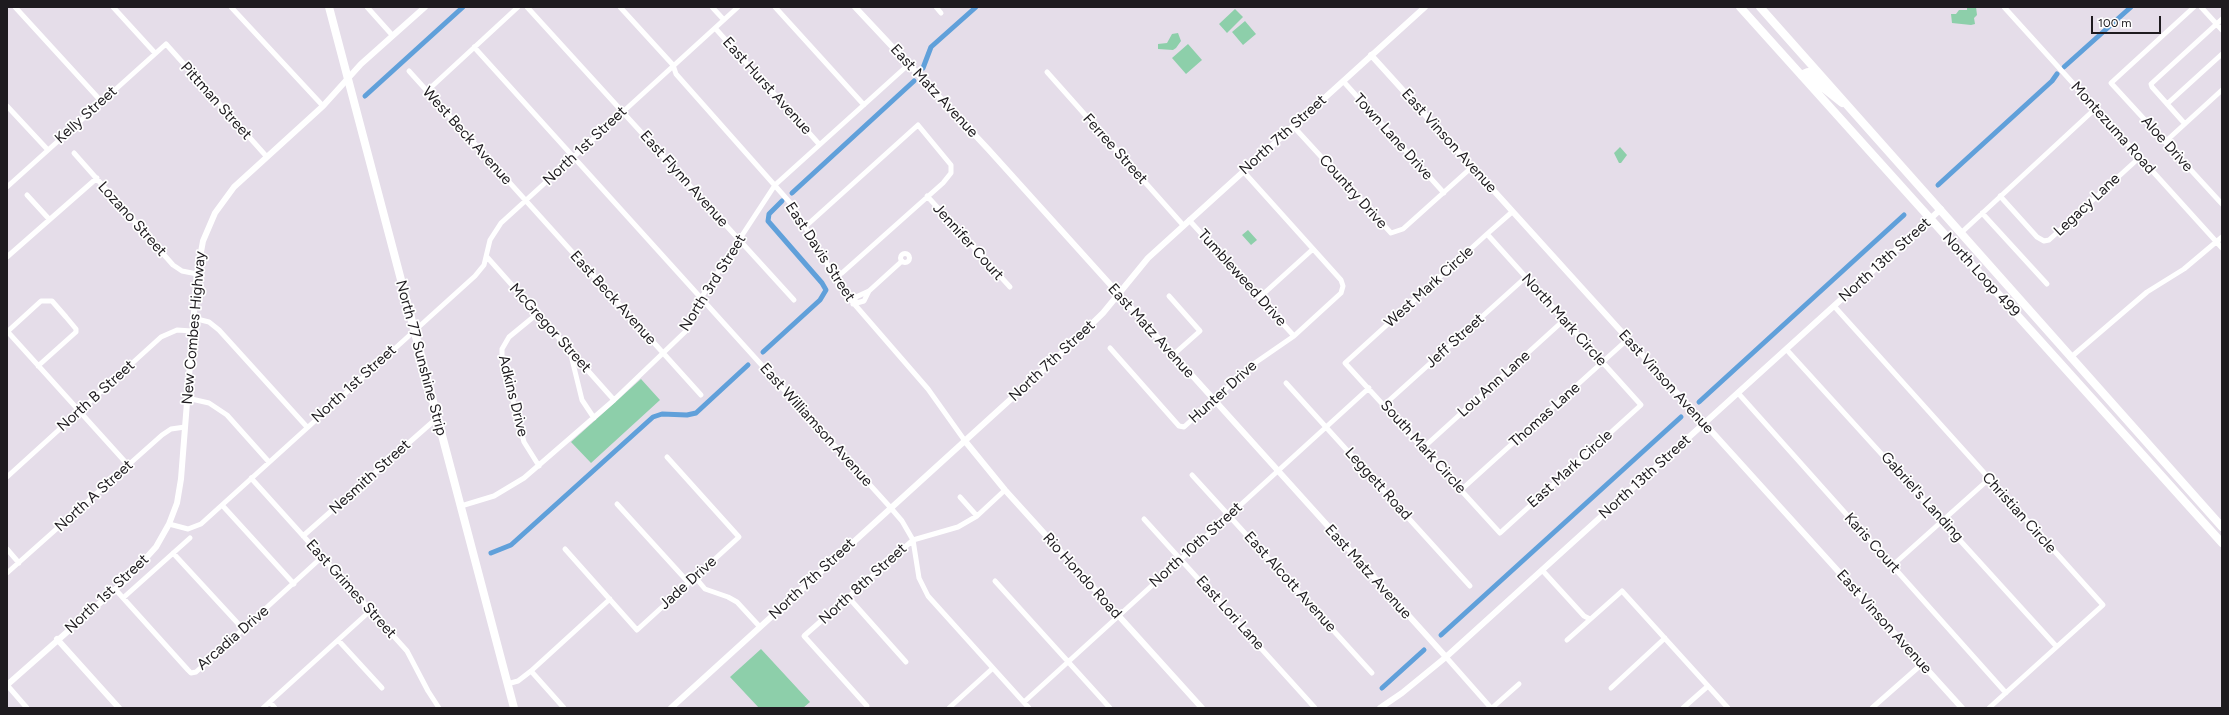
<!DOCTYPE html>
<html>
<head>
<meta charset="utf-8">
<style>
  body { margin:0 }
  #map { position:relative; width:2229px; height:715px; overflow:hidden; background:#e5dde9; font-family:Figtree,sans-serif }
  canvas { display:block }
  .frame { position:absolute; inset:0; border:8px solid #1e1b1f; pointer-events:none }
  .scale { position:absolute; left:2091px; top:16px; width:70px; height:18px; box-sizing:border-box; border:2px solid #1e1b1f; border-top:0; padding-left:5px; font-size:12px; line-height:14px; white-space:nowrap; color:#1e1b1f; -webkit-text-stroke:3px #fff; paint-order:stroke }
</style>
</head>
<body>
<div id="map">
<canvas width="2229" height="715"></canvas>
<div class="frame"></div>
<div class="scale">100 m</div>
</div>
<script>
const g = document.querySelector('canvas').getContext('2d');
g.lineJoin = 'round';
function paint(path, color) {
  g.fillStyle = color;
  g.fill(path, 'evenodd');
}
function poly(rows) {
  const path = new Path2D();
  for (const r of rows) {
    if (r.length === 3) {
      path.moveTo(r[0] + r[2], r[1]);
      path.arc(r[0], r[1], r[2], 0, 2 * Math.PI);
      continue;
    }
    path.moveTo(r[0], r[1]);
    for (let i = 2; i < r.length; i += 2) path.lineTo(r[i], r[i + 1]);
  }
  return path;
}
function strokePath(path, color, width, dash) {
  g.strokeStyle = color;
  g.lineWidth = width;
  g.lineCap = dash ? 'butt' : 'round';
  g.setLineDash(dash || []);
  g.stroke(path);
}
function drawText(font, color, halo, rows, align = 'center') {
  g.font = font + ' Figtree,sans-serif';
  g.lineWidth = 3.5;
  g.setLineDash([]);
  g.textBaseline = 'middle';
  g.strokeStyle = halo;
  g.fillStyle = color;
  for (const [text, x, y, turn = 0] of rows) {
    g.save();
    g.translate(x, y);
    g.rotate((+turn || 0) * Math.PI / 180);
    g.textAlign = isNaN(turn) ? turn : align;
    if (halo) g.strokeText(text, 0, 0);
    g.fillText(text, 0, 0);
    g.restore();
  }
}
const green = poly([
  [1967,7,1976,7,1977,15,1974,18,1975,24,1971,25,1952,23,1951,14,1956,14,1959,10,1967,10],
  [1235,9,1243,17,1227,33,1219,24],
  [1245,21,1256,34,1243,45,1232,32],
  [1178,33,1181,41,1176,48,1173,50,1158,49,1158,44,1167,43,1172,34],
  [1188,44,1202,60,1186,74,1172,58],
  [1620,147,1627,155,1621,163,1619,163,1614,153],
  [1248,230,1257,240,1251,245,1242,235],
  [641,379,660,400,591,463,571,442],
  [761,649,810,702,803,708,759,708,730,677]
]);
const canal = poly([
  [2064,67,2131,7],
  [923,68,931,47,976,7],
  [365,96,463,7],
  [1938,185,2052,81,2057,74],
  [792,193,914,81],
  [763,352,820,300,826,290,822,283,768,221,769,214,782,201],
  [1699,402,1904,215],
  [491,553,511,545,653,417,662,414,687,415,696,413,748,365],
  [1441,635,1681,417],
  [1382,688,1424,650]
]);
const minor = poly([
  [15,7,101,101],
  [113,7,155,53],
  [231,7,323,106],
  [367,7,393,36],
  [527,7,794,300],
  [620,7,673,65,676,74,793,206,843,291,928,389,965,441],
  [712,7,724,20],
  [775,7,864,105],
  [936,7,941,13],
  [2004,7,2222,248],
  [2194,7,2111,83,2222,204],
  [2201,7,2222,30],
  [715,28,819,144],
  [474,47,890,507,902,521,913,540,919,578,928,596,1029,708],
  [409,71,701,395],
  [1047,72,1183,225],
  [1343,81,1444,193],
  [427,91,518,7],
  [2167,104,2222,54],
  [7,106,47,149],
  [2185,124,2152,87,2151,84,2222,19],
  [1293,126,1391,233,1403,229,1472,167],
  [2165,142,2222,90],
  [74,153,173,265,182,271,197,274],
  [7,187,166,44,267,157],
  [27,195,49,219],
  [927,196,1010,287],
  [2000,196,2037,237,2044,241,2049,240,2140,157],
  [1982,213,2047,284],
  [1189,220,1294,336],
  [806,226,918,125,951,165,951,173,943,183,842,273,834,277],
  [1962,232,2096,108],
  [1487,234,1641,405,1500,533,1345,363,1487,234,1512,212],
  [905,258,4.5],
  [7,257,97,178],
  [487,257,614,400],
  [1169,296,1200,331,1173,355],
  [1260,297,1313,249],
  [853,304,856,297,869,291,902,261],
  [853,304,864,301,869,291],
  [1834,306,2103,605,1989,708],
  [537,314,509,337,502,349,502,359,524,442,539,466],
  [193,318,209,322,219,330,307,427],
  [7,331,128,465],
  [7,332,41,301,52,301,66,317,76,329,76,332,38,366],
  [1110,348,1179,426,1184,427,1252,365,1294,336,1341,293,1343,286,1341,280,1243,171],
  [1786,349,2056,646],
  [570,351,582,400,594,418],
  [2070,358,2147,292,2184,269,2222,237],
  [1286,383,1470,586],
  [1738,393,2006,693],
  [187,398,209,403,227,415,269,462],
  [1384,405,1526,277],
  [1423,448,1564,320],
  [1192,475,1372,673],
  [7,477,161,337,177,330,192,331],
  [251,478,407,651,428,691,439,708],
  [1461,490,1628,339],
  [960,497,977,516],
  [617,504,688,582],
  [222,505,294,584],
  [461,506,494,496,524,478,614,400,686,331,693,320,701,298,775,185,908,65],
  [1144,519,1315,708],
  [169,524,188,529,201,524,475,276,484,265,490,240,501,223,738,7],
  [303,536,437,418],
  [7,549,19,563],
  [565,549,637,630,739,537,667,457],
  [173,553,244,630],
  [1893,565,1989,479],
  [1542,570,1584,616,1590,619],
  [7,573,162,435,171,429,185,427],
  [695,577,705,589,728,597,737,602,760,627],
  [995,581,1110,708],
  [115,589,188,670,191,673,196,672,322,557],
  [123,598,190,538],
  [849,598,906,662],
  [338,640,382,688],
  [1567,640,1622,591,1728,708],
  [1446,657,1491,708],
  [531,671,564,708],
  [507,684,518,681,531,671,610,599],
  [7,685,27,708],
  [1611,688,1665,638],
  [270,702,275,708],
  [1024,702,1369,388],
  [867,706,804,636,913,540,958,527,977,516,1005,490],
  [263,708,370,611],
  [949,708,993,668],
  [1492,708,1519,684],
  [1683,708,1708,686],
  [1872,708,1922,664]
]);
const tertiary = poly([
  [855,7,988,149,1446,657],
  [1371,55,1962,708],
  [965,441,1005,490,1202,708],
  [57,639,119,708],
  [7,685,126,580,156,547,169,524,177,503,181,479,197,274,203,241,215,213,234,187,323,106,361,64,425,7],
  [671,708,1067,348,1103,313,1148,258,1425,7],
  [1380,708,1402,693,1446,657,1941,209]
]);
const primary = poly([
  [329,7,514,708],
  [1740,7,2222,543],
  [1760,7,2222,527],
  [1801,75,1808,72,1822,87,1842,103]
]);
const streetNames = [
  ["East Hurst Avenue",767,86,48],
  ["East Matz Avenue",934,91,47],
  ["Pittman Street",216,101,48],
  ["Kelly Street",86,115,-42],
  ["Montezuma Road",2113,128,48],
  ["North 7th Street",1283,135,-42],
  ["West Beck Avenue",467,136,48],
  ["Town Lane Drive",1393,137,48],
  ["East Vinson Avenue",1449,141,48],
  ["Aloe Drive",2167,144,48],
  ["North 1st Street",585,146,-43],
  ["Ferree Street",1115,149,48],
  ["East Flynn Avenue",684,179,48],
  ["Country Drive",1353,192,48],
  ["Legacy Lane",2087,205,-43],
  ["Lozano Street",132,219,48],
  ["Jennifer Court",968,242,48],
  ["East Davis Street",820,252,57],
  ["North 13th Street",1885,260,-42],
  ["North Loop 499",1981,275,48],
  ["Tumbleweed Drive",1242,278,48],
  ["North 3rd Street",713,283,-58],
  ["West Mark Circle",1429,287,-42],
  ["East Beck Avenue",613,298,48],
  ["North Mark Circle",1564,320,48],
  ["New Combes Highway",194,328,-85],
  ["McGregor Street",550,328,48],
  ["East Matz Avenue",1151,331,48],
  ["Jeff Street",1455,341,-42],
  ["North 77 Sunshine Strip",421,358,75],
  ["North 7th Street",1052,361,-43],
  ["East Vinson Avenue",1666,382,48],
  ["North 1st Street",354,384,-42],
  ["Lou Ann Lane",1494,384,-42],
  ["Hunter Drive",1223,392,-42],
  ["North B Street",96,396,-42],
  ["Adkins Drive",513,396,76],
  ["Thomas Lane",1545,415,-42],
  ["East Williamson Avenue",816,425,48],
  ["South Mark Circle",1423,447,48],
  ["East Mark Circle",1570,469,-42],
  ["Nesmith Street",370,477,-42],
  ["North 13th Street",1645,477,-42],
  ["Leggett Road",1378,484,48],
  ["North A Street",94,496,-42],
  ["Gabriel's Landing",1922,497,48],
  ["Christian Circle",2019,513,48],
  ["Karis Court",1872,543,48],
  ["North 10th Street",1196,545,-42],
  ["East Matz Avenue",1368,572,48],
  ["Rio Hondo Road",1082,576,48],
  ["North 7th Street",812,579,-43],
  ["East Alcott Avenue",1290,582,48],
  ["Jade Drive",688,583,-42],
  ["North 8th Street",863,584,-42],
  ["East Grimes Street",351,589,48],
  ["North 1st Street",107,594,-43],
  ["East Lori Lane",1230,613,48],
  ["East Vinson Avenue",1884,622,48],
  ["Arcadia Drive",233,638,-41]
];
paint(green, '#8dcfaa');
strokePath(canal, '#60a0da', 5);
strokePath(minor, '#fff', 5);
strokePath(tertiary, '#fff', 6);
strokePath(primary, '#fff', 8);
drawText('15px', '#1e1b1f', '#fff', streetNames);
</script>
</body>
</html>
